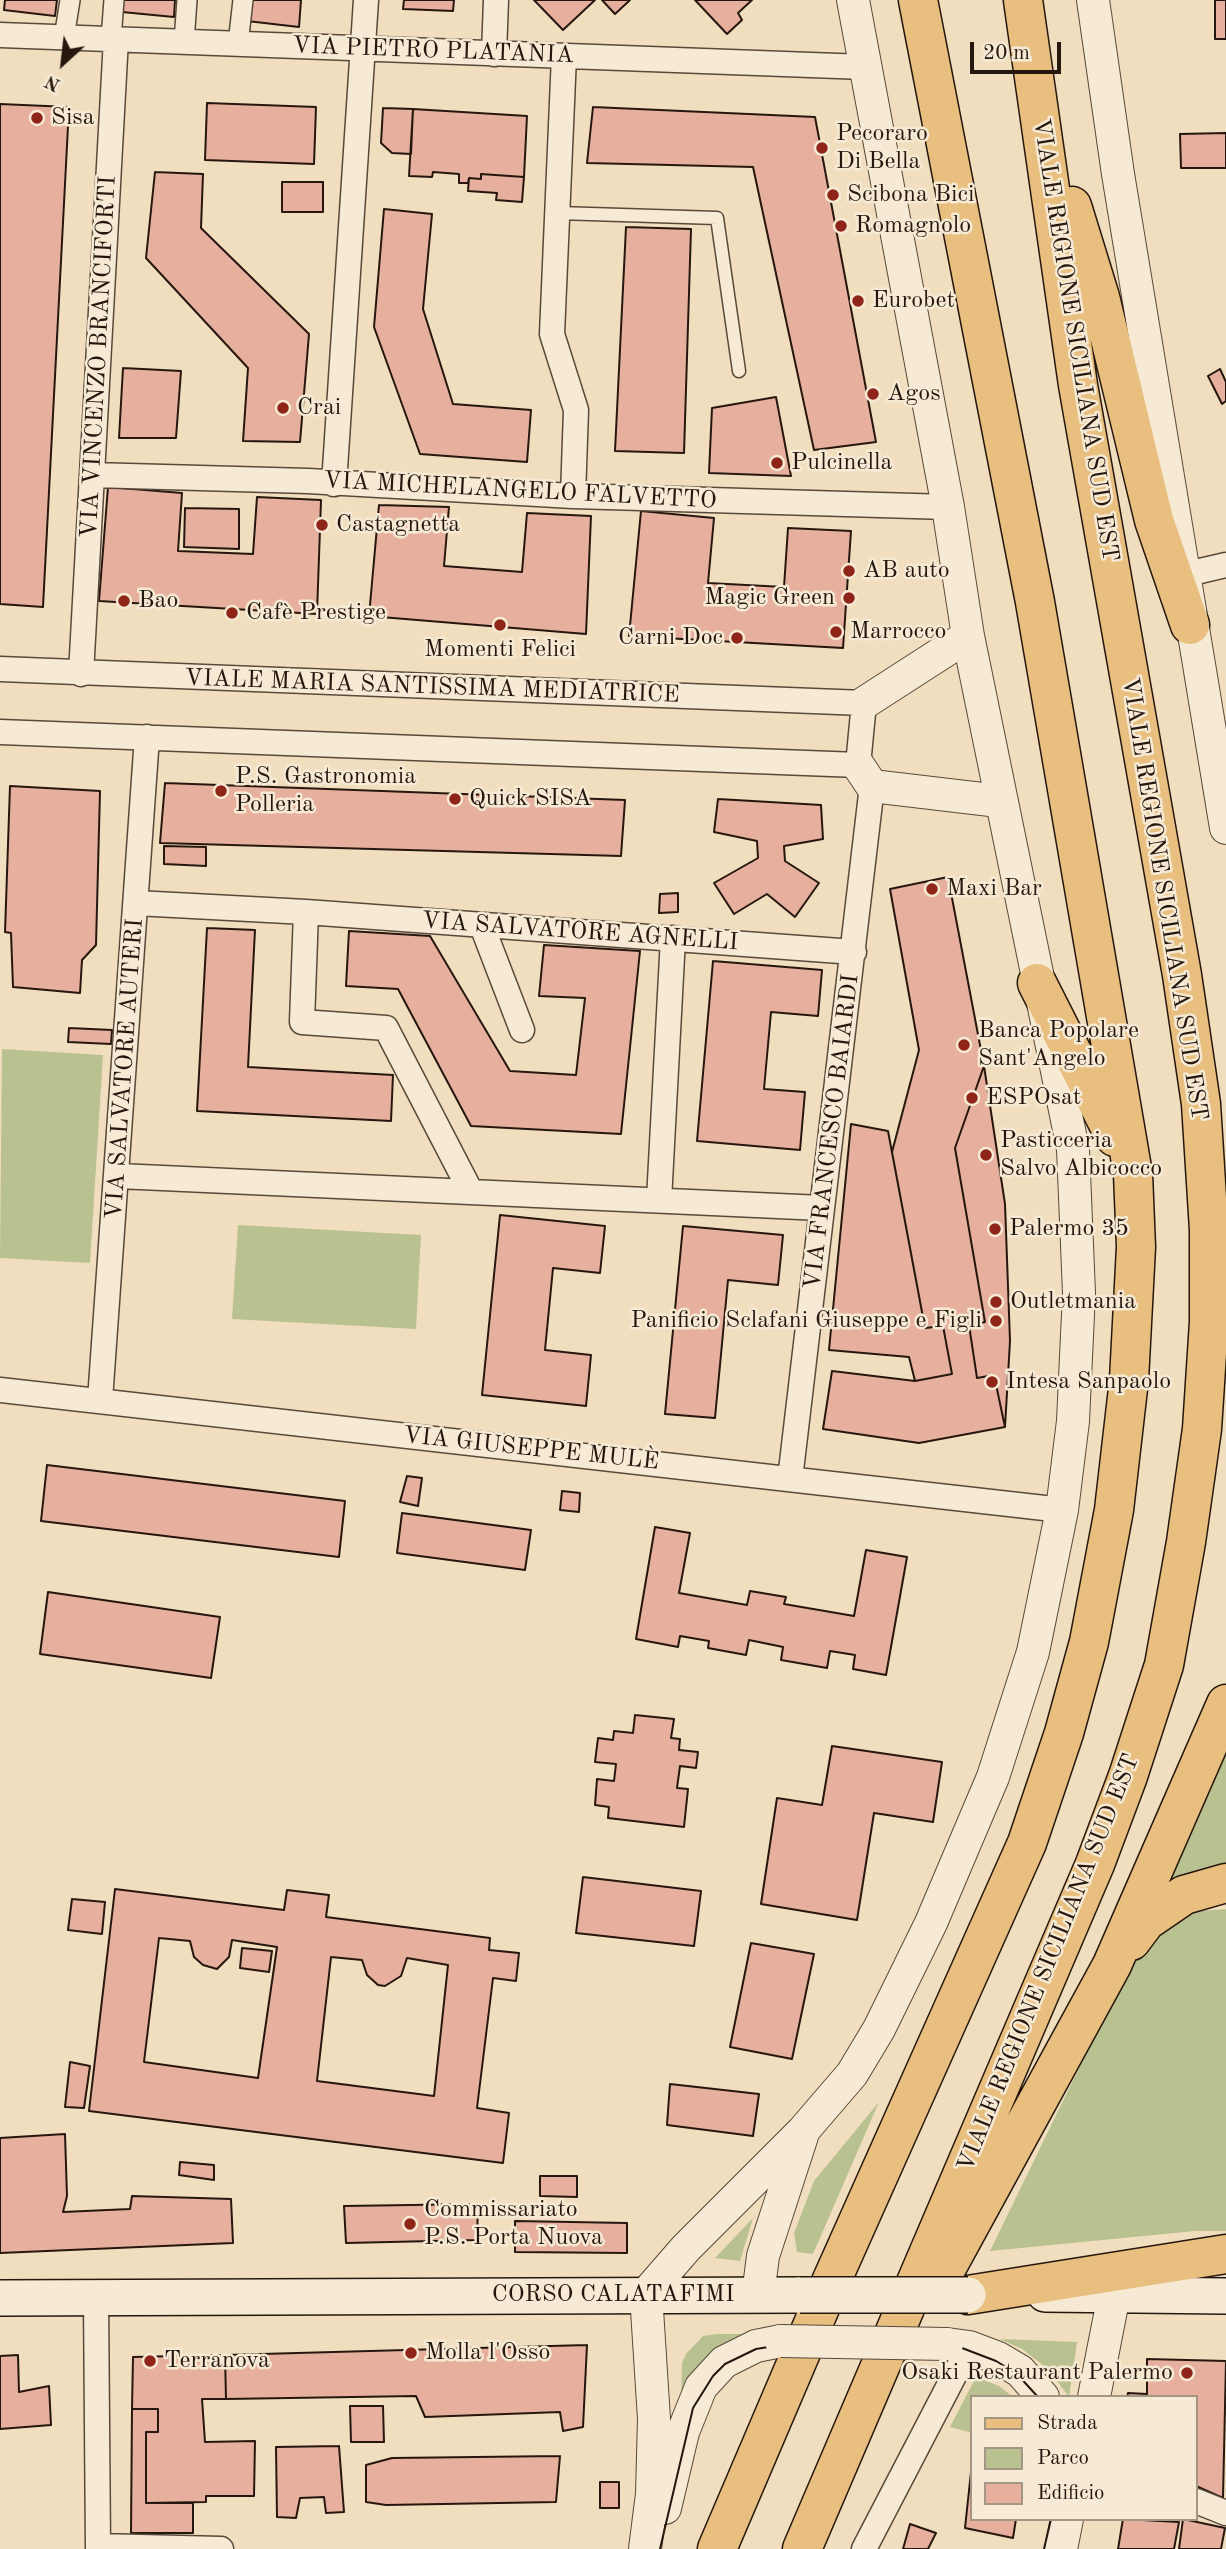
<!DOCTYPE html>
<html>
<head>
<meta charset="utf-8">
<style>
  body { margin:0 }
  #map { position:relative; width:1226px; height:2549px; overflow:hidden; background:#f1debe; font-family:"Old Standard TT",serif }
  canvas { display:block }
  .legend { position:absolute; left:970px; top:2395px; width:228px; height:126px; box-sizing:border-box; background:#f6ead5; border:2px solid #a39685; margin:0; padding:9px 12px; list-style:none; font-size:21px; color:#26170e }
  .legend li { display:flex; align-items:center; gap:14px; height:35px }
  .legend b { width:35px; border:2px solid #a39685 }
  .north { position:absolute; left:28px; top:28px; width:70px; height:70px; -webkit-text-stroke:5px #f6ead5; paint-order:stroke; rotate:207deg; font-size:19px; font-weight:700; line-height:28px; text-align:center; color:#26170e }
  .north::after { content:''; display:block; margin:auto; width:24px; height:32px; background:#26170e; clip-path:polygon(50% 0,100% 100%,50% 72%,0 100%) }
  .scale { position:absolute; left:970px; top:42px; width:91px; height:32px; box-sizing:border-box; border:4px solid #26170e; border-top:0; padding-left:9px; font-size:21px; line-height:24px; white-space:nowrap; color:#26170e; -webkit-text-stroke:5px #f6ead5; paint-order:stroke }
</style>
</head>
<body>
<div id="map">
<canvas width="1226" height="2549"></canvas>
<ul class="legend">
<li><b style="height:9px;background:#e8bf7f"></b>Strada</li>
<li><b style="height:19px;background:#b9c191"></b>Parco</li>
<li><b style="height:19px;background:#e7b09e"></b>Edificio</li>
</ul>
<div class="north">N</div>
<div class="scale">20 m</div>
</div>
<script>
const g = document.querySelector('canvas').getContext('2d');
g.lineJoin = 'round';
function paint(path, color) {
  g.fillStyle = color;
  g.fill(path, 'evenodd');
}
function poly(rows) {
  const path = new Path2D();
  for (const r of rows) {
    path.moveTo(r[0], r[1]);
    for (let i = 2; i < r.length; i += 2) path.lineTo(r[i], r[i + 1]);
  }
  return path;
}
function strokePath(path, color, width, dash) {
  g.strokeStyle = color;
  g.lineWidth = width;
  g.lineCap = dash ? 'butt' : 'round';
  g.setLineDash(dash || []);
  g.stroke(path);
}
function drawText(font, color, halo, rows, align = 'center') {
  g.font = font + ' "Old Standard TT",serif';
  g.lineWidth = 5;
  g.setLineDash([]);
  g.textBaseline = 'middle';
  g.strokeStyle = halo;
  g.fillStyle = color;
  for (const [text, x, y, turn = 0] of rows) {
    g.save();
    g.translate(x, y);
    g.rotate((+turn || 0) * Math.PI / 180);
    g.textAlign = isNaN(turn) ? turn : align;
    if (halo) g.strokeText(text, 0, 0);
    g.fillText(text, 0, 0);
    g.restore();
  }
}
const green = poly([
  [2,1049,103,1055,90,1263,0,1258],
  [238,1225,421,1235,416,1329,232,1319],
  [1226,1746,1226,1864,1170,1878],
  [1226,1909,1226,2231,1195,2231,990,2251,1117,1990,1154,1932,1197,1911],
  [879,2102,813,2254,797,2252,794,2233,814,2181],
  [753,2218,740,2261,715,2258],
  [717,2334,751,2334,681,2402,682,2363,686,2354,703,2336],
  [1000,2339,1077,2342,1069,2397,1048,2369,1022,2349],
  [976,2377,999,2386,1013,2397,972,2397,972,2433,950,2427]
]);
const building = poly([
  [5,0,57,0,55,16,4,10,5,0],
  [123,0,175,0,174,17,122,12,123,0],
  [249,0,301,0,299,27,247,21,249,0],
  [404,0,454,0,453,11,403,9,404,0],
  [534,0,595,0,563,30,534,0],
  [602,0,630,0,615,14,602,0],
  [695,0,752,0,738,13,742,20,727,34,695,0],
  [1215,0,1226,0,1226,39,1215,39,1215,0],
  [207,103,316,107,314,164,205,160,207,103],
  [0,104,69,107,43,607,0,604,0,104],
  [593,107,815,117,876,442,814,450,753,167,587,163,593,107],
  [383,108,413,109,411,154,392,153,381,143,383,108],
  [413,109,527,116,524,177,481,174,481,179,469,178,468,183,459,183,459,174,433,172,432,177,409,176,413,109],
  [1226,133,1226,168,1181,168,1180,134,1226,133],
  [155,172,203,174,201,228,309,334,300,442,243,441,248,368,146,258,155,172],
  [481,174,524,177,522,202,496,200,497,193,468,191,469,178,481,179,481,174],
  [282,182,323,182,323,212,282,212,282,182],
  [384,209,432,214,423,309,453,404,531,410,527,462,420,454,374,327,384,209],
  [626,227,691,229,684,453,615,451,626,227],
  [123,368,181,371,176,438,119,438,123,368],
  [1220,369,1226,382,1226,401,1222,404,1208,376,1220,369],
  [776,397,791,476,709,473,712,408,776,397],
  [108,487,182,493,178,551,253,554,257,497,321,500,317,614,99,601,108,487],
  [379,505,449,507,444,566,522,572,527,513,591,516,586,634,369,616,379,505],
  [185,508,239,509,239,549,184,547,185,508],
  [641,511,714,518,708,583,784,587,788,528,851,531,843,648,629,636,641,511],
  [165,783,625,800,621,856,160,843,165,783],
  [10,786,100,791,96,945,82,960,80,993,13,987,11,933,5,932,10,786],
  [718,799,821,805,823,839,784,846,785,861,819,883,795,917,767,894,734,914,714,883,758,858,757,841,714,832,718,799],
  [164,846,206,847,206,866,164,864,164,846],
  [948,877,984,1066,955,1148,985,1322,969,1325,977,1378,994,1375,1005,1427,919,1443,823,1429,832,1371,915,1381,952,1374,943,1326,925,1328,892,1152,919,1050,890,889,948,877],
  [678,893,678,912,659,913,660,894,678,893],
  [207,928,255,930,248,1067,393,1075,391,1121,197,1111,207,928],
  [349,931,430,936,510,1071,576,1075,585,998,539,996,544,945,640,951,621,1134,471,1126,398,989,346,986,349,931],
  [713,961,822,970,818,1016,771,1012,764,1089,805,1092,800,1150,697,1141,713,961],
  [69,1028,112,1030,111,1044,68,1042,69,1028],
  [984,1066,1005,1204,1010,1341,1005,1427,994,1375,977,1378,969,1325,985,1322,955,1148,984,1066],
  [851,1124,888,1131,925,1328,943,1326,952,1374,915,1381,909,1357,829,1350,851,1124],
  [500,1215,605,1226,600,1273,553,1268,545,1350,591,1355,586,1406,482,1395,500,1215],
  [683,1226,783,1235,778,1285,728,1280,715,1418,665,1414,683,1226],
  [47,1465,345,1501,339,1557,41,1521,47,1465],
  [407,1476,422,1478,418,1506,400,1502,407,1476],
  [562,1491,580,1493,579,1512,560,1510,562,1491],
  [402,1513,531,1530,525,1570,397,1553,402,1513],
  [655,1527,690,1533,679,1593,747,1605,750,1591,786,1597,784,1604,854,1616,866,1550,907,1557,886,1675,853,1669,855,1655,830,1651,827,1668,781,1660,783,1647,749,1640,746,1655,708,1648,709,1641,680,1636,678,1647,636,1639,655,1527],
  [48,1592,220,1617,211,1678,40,1654,48,1592],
  [635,1715,674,1719,671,1738,680,1739,679,1750,698,1752,696,1768,680,1766,677,1788,688,1789,684,1827,608,1818,609,1807,595,1805,597,1779,614,1781,616,1764,595,1762,598,1738,613,1740,614,1731,633,1733,635,1715],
  [832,1746,942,1762,933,1822,874,1813,857,1920,761,1904,777,1798,822,1805,832,1746],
  [583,1877,701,1891,694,1946,576,1933,583,1877],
  [115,1889,284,1910,287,1890,329,1895,326,1917,490,1938,489,1950,519,1953,516,1981,493,1978,477,2108,509,2113,503,2163,89,2111,115,1889],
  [159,1938,190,1941,194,1957,203,1965,217,1969,229,1957,232,1940,277,1947,258,2078,144,2062,159,1938],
  [331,1957,362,1960,367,1975,378,1985,385,1986,401,1976,407,1958,448,1965,434,2096,317,2081,331,1957],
  [72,1899,105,1902,102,1934,68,1930,72,1899],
  [751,1943,814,1954,792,2059,730,2047,751,1943],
  [242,1948,272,1951,269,1972,240,1968,242,1948],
  [70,2062,90,2066,84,2108,65,2107,70,2062],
  [670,2084,759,2094,753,2136,667,2125,670,2084],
  [65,2134,67,2196,63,2212,130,2209,132,2196,231,2199,233,2243,0,2253,0,2138,65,2134],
  [180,2162,214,2165,214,2180,179,2175,180,2162],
  [540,2176,577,2176,577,2197,540,2196,540,2176],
  [478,2204,477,2240,346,2243,344,2206,478,2204],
  [515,2221,627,2223,627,2253,515,2252,515,2221],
  [587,2345,583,2427,563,2431,560,2412,425,2417,416,2396,226,2399,225,2355,587,2345],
  [18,2355,19,2392,49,2386,51,2425,0,2429,0,2356,18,2355],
  [225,2355,226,2399,202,2399,205,2442,255,2441,254,2496,206,2496,206,2502,146,2503,146,2432,158,2432,158,2409,132,2409,133,2357,225,2355],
  [1147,2359,1226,2361,1223,2498,1196,2486,1196,2397,1127,2397,1128,2393,1147,2394,1147,2359],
  [350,2406,383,2406,384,2442,351,2442,350,2406],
  [132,2409,158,2409,158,2432,146,2432,146,2503,193,2503,193,2533,131,2533,132,2409],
  [339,2446,344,2512,326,2513,324,2497,300,2498,296,2518,277,2517,276,2447,339,2446],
  [560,2456,556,2502,386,2505,366,2502,366,2465,392,2458,560,2456],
  [971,2472,972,2519,1016,2519,1013,2538,965,2528,971,2472],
  [600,2482,619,2482,619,2508,600,2508,600,2482],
  [1123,2519,1179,2522,1174,2549,1118,2549,1123,2519],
  [1183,2519,1225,2528,1221,2549,1179,2549,1183,2519],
  [910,2524,936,2533,928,2549,903,2549,910,2524]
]);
const service = poly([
  [558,213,717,218,739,371]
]);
const pedestrian = poly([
  [64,38,70,0],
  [111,39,114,0],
  [184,42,187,0],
  [238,44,243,0]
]);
const minor = poly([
  [0,35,865,67],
  [494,54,496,0],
  [564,56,552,334,576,410,573,496],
  [92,475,308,481,573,496,948,507],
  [334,484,366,0],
  [1183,575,1226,565],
  [0,669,864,703,858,765,0,732],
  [81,674,116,39],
  [136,903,306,912,854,952],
  [306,912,302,1022,386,1028,471,1192],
  [482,926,522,1030],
  [118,1176,822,1208],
  [659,1200,673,938],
  [0,1390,1062,1510],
  [100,1400,147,737],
  [790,1479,872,786],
  [96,2298,98,2549],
  [1196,2501,1226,2513],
  [98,2546,221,2549],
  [864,2549,969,2347]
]);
const tertiary = poly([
  [1093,0,1118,174,1226,828],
  [864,703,968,636],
  [858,765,872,786,999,801],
  [758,2295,763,2256,802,2136],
  [947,2344,969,2347,998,2358,1020,2371,1043,2397],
  [1094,2397,1114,2295],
  [665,2508,683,2432,701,2387,724,2362,756,2346,781,2341],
  [645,2549,652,2494,654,2419,646,2294,686,2248,803,2131,852,2074,879,2029,931,1923,993,1777,1033,1652,1062,1510,1073,1421,1079,1293,1073,1149,968,636,948,507,853,0],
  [1061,2549,1067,2519]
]);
const secondary = poly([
  [1045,2294,1226,2296],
  [0,2298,800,2295]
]);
const primary = poly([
  [1072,206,1100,297,1154,520,1190,625],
  [1037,983,1115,1137],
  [1131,1941,1146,1921,1184,1895,1226,1883],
  [941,2278,1112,1965,1226,1704],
  [968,2295,1226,2254],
  [717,2549,831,2282,1027,1843,1064,1733,1089,1642,1114,1510,1129,1380,1136,1247,1133,1174,1035,602,918,0],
  [802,2549,1095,1864,1128,1776,1164,1665,1186,1542,1202,1429,1209,1322,1209,1230,1201,1104,1182,975,1078,385,1023,0]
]);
const tram = poly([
  [660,2549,693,2408,713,2376,725,2364,756,2349,781,2345,962,2348,996,2361,1016,2373,1038,2397],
  [1044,2549,1051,2519]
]);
const tertiaryBridge = poly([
  [781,2341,947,2344]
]);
const secondaryBridge = poly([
  [800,2295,968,2295]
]);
const markers = [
  [37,118,7,"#8f2418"],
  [822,148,7,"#8f2418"],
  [833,195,7,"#8f2418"],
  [841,226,7,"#8f2418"],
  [858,301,7,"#8f2418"],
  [873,394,7,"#8f2418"],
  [283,408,7,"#8f2418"],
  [777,463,7,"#8f2418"],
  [322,525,7,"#8f2418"],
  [849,571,7,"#8f2418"],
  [849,598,7,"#8f2418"],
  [124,601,7,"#8f2418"],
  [232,613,7,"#8f2418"],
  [500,625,7,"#8f2418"],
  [836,632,7,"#8f2418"],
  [737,638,7,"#8f2418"],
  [221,791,7,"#8f2418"],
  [455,799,7,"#8f2418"],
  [932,889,7,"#8f2418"],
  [964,1045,7,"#8f2418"],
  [972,1098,7,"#8f2418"],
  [986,1155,7,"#8f2418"],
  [995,1229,7,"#8f2418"],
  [996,1302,7,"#8f2418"],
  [996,1321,7,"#8f2418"],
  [992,1382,7,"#8f2418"],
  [410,2224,7,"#8f2418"],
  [411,2353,7,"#8f2418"],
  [150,2361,7,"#8f2418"],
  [1187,2373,7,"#8f2418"]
];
const streetNames = [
  ["VIA PIETRO PLATANIA",433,51,2],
  ["VIALE REGIONE SICILIANA SUD EST",1075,340,81],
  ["VIA VINCENZO BRANCIFORTI",99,357,-87],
  ["VIA MICHELANGELO FALVETTO",520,491,3],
  ["VIALE MARIA SANTISSIMA MEDIATRICE",432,687,2],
  ["VIALE REGIONE SICILIANA SUD EST",1164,899,81],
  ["VIA SALVATORE AGNELLI",580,932,4],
  ["VIA SALVATORE AUTERI",125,1069,-86],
  ["VIA FRANCESCO BAIARDI",832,1132,-83],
  ["VIA GIUSEPPE MULÈ",531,1449,6],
  ["VIALE REGIONE SICILIANA SUD EST",1049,1963,-68],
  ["CORSO CALATAFIMI",613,2295]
];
const poiNames = [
  ["Sisa",51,118],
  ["Pecoraro",836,134],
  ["Di Bella",836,162],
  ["Scibona Bici",847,195],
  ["Romagnolo",855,226],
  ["Eurobet",872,301],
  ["Agos",887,394],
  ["Crai",297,408],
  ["Pulcinella",791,463],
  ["Castagnetta",336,525],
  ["AB auto",863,571],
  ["Magic Green",835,598,"right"],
  ["Bao",138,601],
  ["Cafè Prestige",246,613],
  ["Marrocco",850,632],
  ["Carni Doc",723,638,"right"],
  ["Momenti Felici",500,650,"center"],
  ["P.S. Gastronomia",235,777],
  ["Polleria",235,805],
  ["Quick SISA",469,799],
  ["Maxi Bar",946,889],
  ["Banca Popolare",978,1031],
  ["Sant'Angelo",978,1059],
  ["ESPOsat",986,1098],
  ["Pasticceria",1000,1141],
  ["Salvo Albicocco",1000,1169],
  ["Palermo 35",1009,1229],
  ["Outletmania",1010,1302],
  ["Panificio Sclafani Giuseppe e Figli",982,1321,"right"],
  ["Intesa Sanpaolo",1006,1382],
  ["Commissariato",424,2210],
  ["P.S. Porta Nuova",424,2238],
  ["Molla l'Osso",425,2353],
  ["Terranova",164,2361],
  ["Osaki Restaurant Palermo",1173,2373,"right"]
];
paint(green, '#b9c191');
paint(building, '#e7b09e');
strokePath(building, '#26170e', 2);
strokePath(service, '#59493a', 15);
strokePath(pedestrian, '#59493a', 22);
strokePath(minor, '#59493a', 27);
strokePath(tertiary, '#59493a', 34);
strokePath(secondary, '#26170e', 38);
strokePath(primary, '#26170e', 41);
strokePath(service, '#f6ead5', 12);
strokePath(pedestrian, '#f6ead5', 19);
strokePath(minor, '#f6ead5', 24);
strokePath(tertiary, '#f6ead5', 32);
strokePath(secondary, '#f6ead5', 35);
strokePath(primary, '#e8bf7f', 38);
strokePath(tram, '#26170e', 2);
strokePath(tertiaryBridge, '#59493a', 34, []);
strokePath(secondaryBridge, '#26170e', 38, []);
strokePath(tertiaryBridge, '#f6ead5', 32);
strokePath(secondaryBridge, '#f6ead5', 35);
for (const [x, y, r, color] of markers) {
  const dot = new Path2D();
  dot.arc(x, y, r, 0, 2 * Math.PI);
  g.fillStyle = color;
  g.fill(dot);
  strokePath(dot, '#f6ead5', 2.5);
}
drawText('24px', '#26170e', '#f6ead5', streetNames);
drawText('24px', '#26170e', '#f6ead5', poiNames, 'left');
</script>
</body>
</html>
